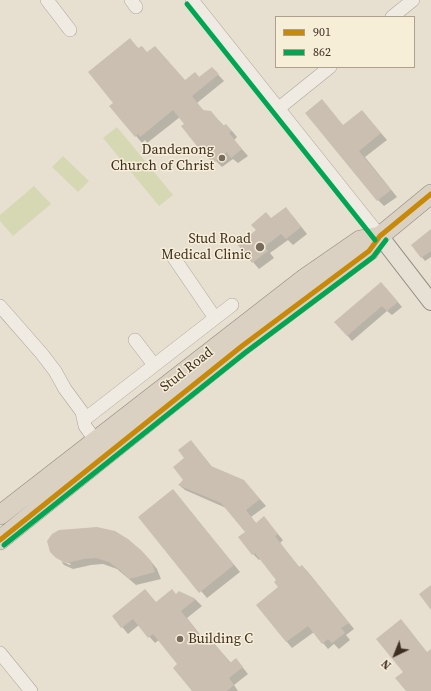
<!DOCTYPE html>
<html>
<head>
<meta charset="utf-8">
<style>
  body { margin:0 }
  #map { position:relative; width:431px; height:691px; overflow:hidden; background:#e7e0d1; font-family:"Source Serif 4",serif }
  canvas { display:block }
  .legend { position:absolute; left:275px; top:16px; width:140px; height:52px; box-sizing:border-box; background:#f7eed8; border:1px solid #ada18e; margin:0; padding:5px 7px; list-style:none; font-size:12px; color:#3d2e20 }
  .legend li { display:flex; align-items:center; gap:8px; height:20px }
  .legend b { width:20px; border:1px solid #ada18e }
  .north { position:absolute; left:375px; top:635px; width:40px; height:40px; -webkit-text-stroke:3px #f7eed8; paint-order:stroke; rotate:223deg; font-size:11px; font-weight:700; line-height:16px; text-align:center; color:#3d2e20 }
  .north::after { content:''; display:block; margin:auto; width:14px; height:18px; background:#3d2e20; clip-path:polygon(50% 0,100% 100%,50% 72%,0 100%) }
</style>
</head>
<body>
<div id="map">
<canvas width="431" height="691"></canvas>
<ul class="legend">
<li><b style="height:5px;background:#c88808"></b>901</li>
<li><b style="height:5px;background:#00a651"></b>862</li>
</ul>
<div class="north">N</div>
</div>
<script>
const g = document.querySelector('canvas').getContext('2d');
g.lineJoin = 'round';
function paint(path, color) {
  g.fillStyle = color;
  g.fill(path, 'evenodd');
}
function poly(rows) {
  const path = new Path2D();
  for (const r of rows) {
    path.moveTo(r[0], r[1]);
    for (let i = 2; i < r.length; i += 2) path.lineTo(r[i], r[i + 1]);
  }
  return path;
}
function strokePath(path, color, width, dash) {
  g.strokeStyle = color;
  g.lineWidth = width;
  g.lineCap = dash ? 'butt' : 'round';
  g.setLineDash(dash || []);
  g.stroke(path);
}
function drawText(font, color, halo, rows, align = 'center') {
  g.font = font + ' "Source Serif 4",serif';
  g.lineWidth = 3;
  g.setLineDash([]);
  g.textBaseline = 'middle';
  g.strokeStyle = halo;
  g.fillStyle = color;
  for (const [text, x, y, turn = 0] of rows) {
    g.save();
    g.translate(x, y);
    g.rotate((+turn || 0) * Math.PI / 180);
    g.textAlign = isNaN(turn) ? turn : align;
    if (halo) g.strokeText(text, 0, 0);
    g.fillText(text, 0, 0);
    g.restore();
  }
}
const green = poly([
  [117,127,173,195,159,206,103,138],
  [63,156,89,181,78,192,52,167],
  [34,186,51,204,13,236,0,221,0,215]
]);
const shadow = poly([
  [130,40,139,49,148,53,185,81,195,73,200,78,212,68,224,81,197,103,204,111,211,112,224,126,226,125,232,131,237,137,234,140,248,156,238,163,233,159,222,167,214,159,211,161,205,154,183,126,186,124,180,117,147,143,145,140,142,143,111,106,115,103],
  [362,111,387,140,365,157,397,197,384,206,378,200,344,126],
  [292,215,307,234,293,245,288,240,270,253,274,258,259,269,253,262,272,219],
  [431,233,431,257,425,261,412,245],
  [386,288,402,307,392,315,387,311,352,341,336,322],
  [191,441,213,468,250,488,266,506,251,517,256,523,269,524,283,540,280,543,300,568,302,566,308,572,354,629,346,635,350,640,339,649,334,644,328,649,314,632,292,648,287,642,258,605,279,588,278,580,261,558,259,560,253,554,246,532,226,508,185,490,179,485,185,480,185,458],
  [173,490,240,572,207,598,139,517],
  [51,551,149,559,157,569,161,579,136,585,117,569,103,564,91,565,73,569,64,565,61,561,70,565,71,564,57,558],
  [179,593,196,600,202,606,187,618,206,642,210,639,231,663,236,659,248,674,234,685,238,691,192,691,179,664,159,640,155,643,139,625,128,634,113,616,156,603]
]);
const building = poly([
  [130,38,138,48,142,46,147,52,155,46,185,80,195,72,199,77,212,67,219,74,192,96,203,110,211,111,223,126,226,124,232,131,229,133,242,149,231,158,227,152,215,162,207,152,204,155,181,126,184,124,173,110,140,137,138,134,135,137,109,106,113,103,88,72],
  [322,99,343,125,362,110,381,133,359,151,391,190,377,201,305,113],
  [286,207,301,227,286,239,281,234,264,247,268,251,252,263,238,245,256,230,251,225,266,212,271,218],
  [431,229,431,251,421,258,411,245],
  [381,282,398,302,387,311,382,306,347,336,334,322],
  [191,440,211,466,244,480,260,499,246,510,256,523,264,516,278,534,275,536,299,567,302,565,349,623,341,628,345,633,332,643,328,639,322,644,308,626,286,642,256,605,278,587,274,582,276,580,255,553,252,555,238,537,245,532,221,503,178,485,183,480,173,467,184,458,178,450],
  [173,489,234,565,199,593,138,517],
  [97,527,115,531,128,539,142,551,151,561,155,572,129,579,121,571,109,562,96,558,84,559,66,563,56,558,50,552,47,541,52,534,59,530],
  [431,585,431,610,419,594],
  [145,589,156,602,172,589,176,594,179,591,196,599,181,611,205,642,210,638,230,663,236,658,243,667,229,678,234,685,227,691,192,691,173,668,177,664,153,634,148,638,133,619,121,628,112,616],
  [401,619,427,652,431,649,431,691,406,691,395,678,403,672,376,639]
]);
const minor = poly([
  [47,0,70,30],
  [131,0,136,7],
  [192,0,380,236],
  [392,17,413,0],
  [279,108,330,67],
  [174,258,215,318],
  [0,306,42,354,55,371,65,389,82,412,85,426,96,441],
  [135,340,154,365],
  [85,419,232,305],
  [0,653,31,691]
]);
const major = poly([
  [380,236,431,302]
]);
const highway = poly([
  [0,515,305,278,360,240,380,236],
  [0,540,242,346,369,251,380,236,431,194]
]);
const bus1 = poly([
  [0,540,242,346,369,251,380,236,431,194]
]);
const bus2 = poly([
  [187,4,375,240],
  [4,545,246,352,373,257,386,240]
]);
const markers = [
  [222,158,4,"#786c5e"],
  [260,247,5,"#786c5e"],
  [180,639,4,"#786c5e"]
];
const poiNames = [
  ["Dandenong",214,150],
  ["Church of Christ",214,166],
  ["Stud Road",251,239],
  ["Medical Clinic",251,255],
  ["Building C",188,639,"left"]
];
const streetNames = [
  ["Stud Road",187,370,-38]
];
paint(green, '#d6d7b3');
paint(shadow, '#0003');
paint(building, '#cbbfb2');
strokePath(minor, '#ada599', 14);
strokePath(major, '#928b80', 18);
strokePath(highway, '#928b80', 20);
strokePath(minor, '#efebe3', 13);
strokePath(major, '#e6e1d4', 16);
strokePath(highway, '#dad1c2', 19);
strokePath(bus1, '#c88808', 5);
strokePath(bus2, '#00a651', 5);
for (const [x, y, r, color] of markers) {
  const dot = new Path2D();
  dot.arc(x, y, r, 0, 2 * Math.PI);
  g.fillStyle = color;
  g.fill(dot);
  strokePath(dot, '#f7eed8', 1.5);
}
drawText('14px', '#3d2e20', '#f7eed8', poiNames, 'right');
drawText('14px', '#3d2e20', '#f7eed8', streetNames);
</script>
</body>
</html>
